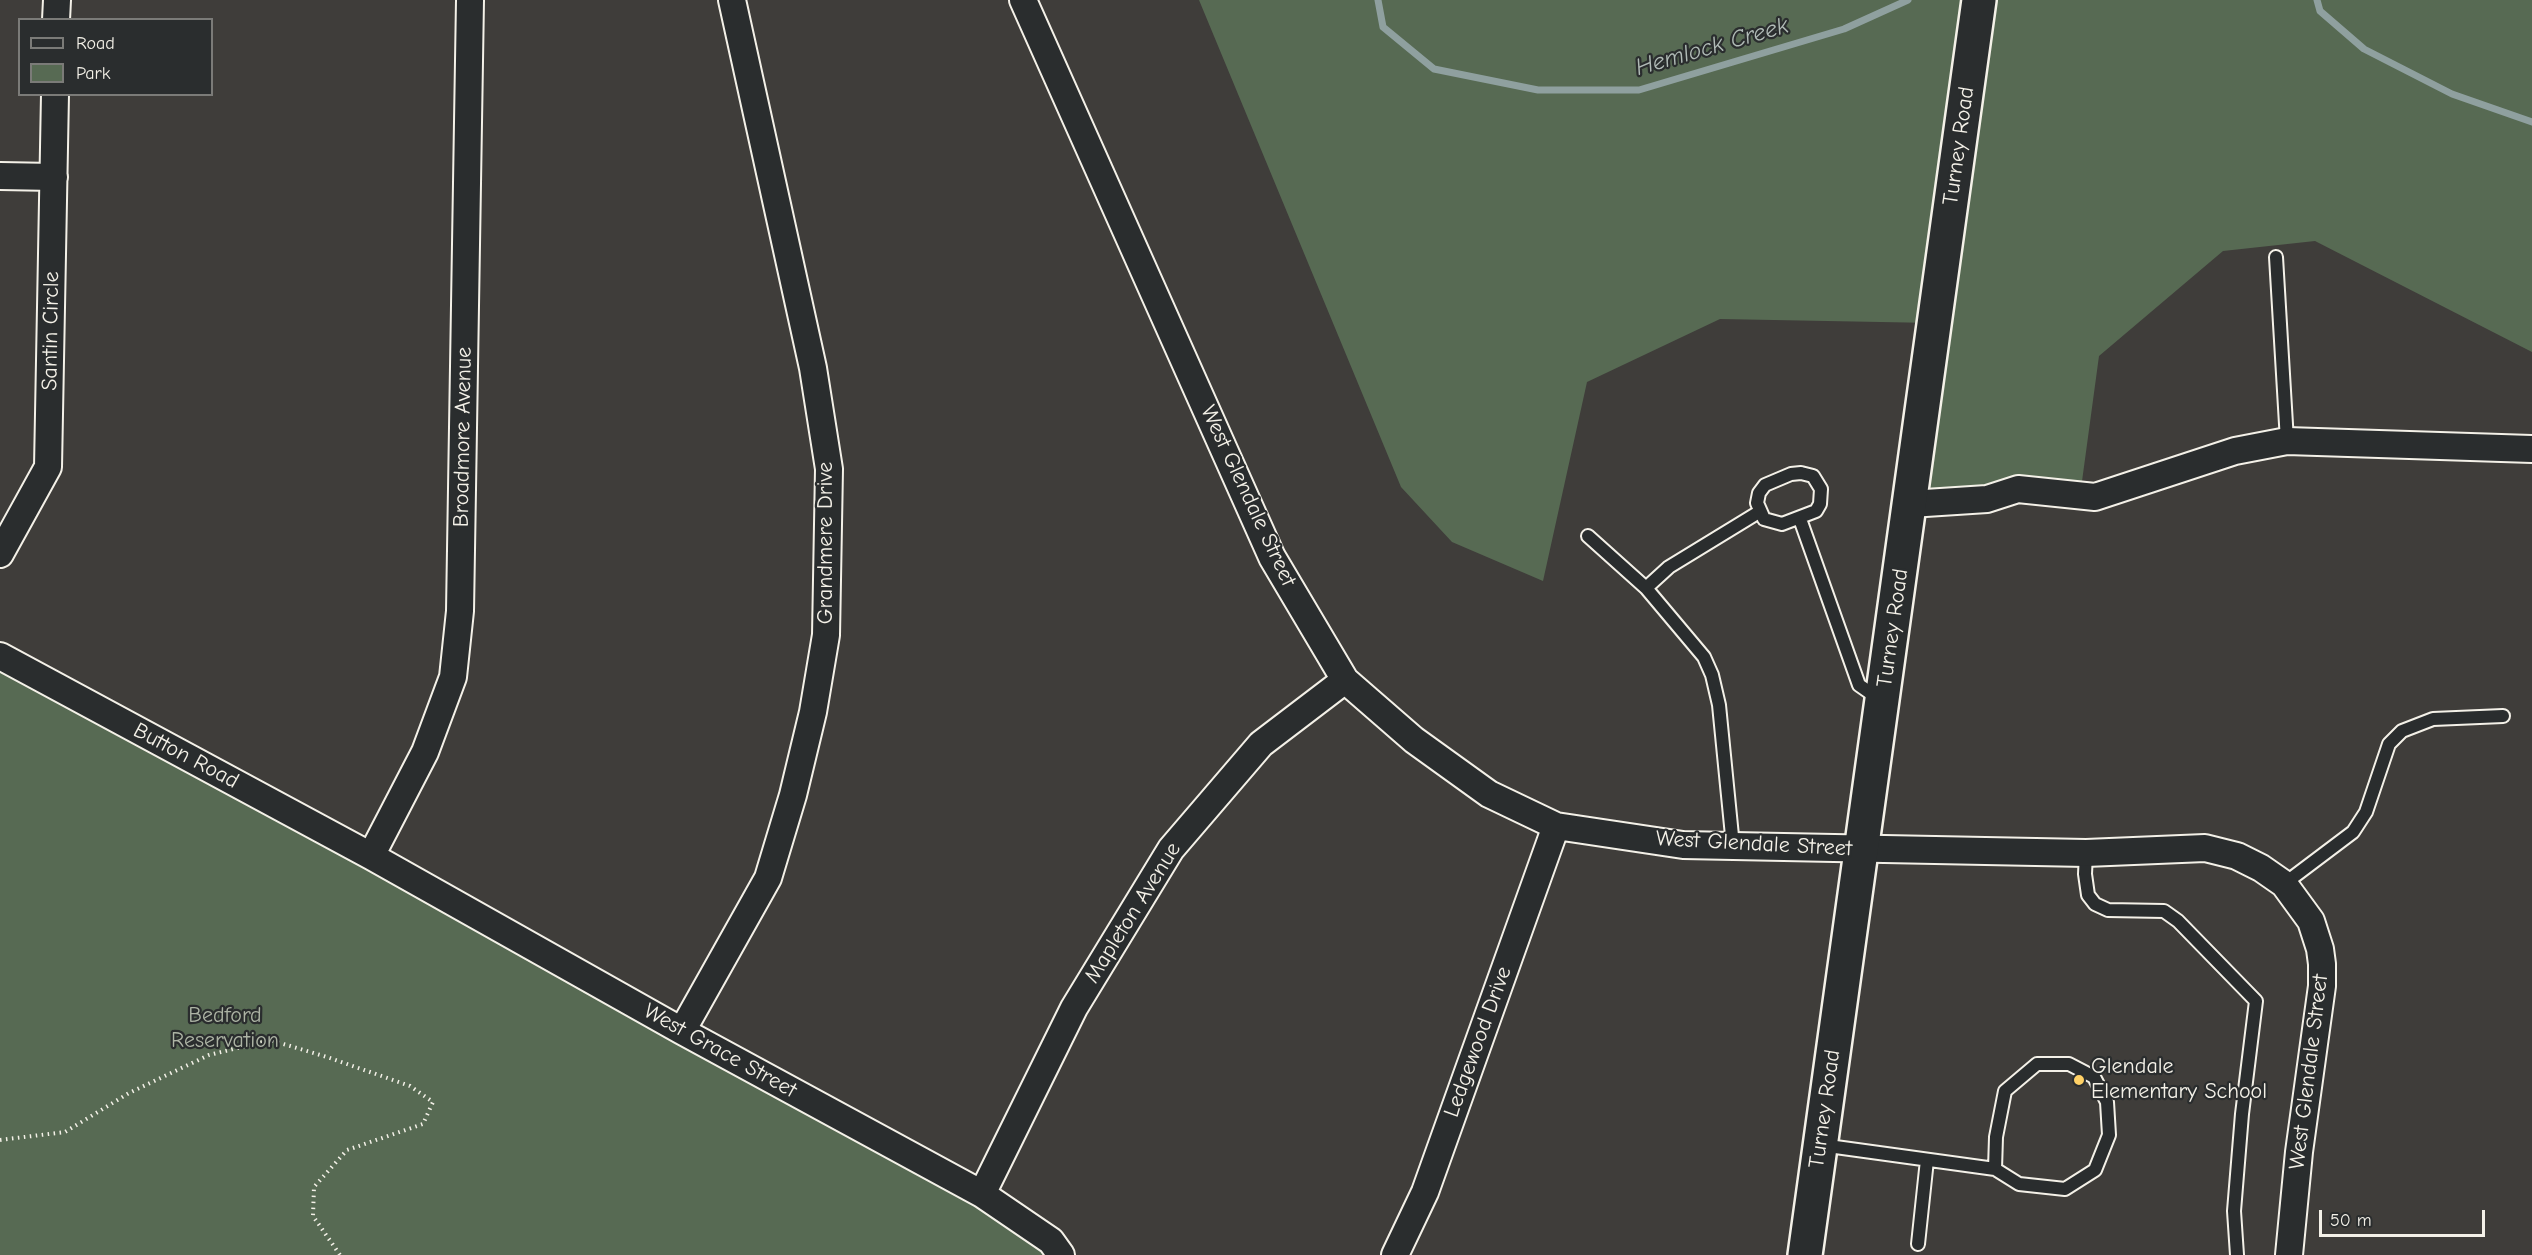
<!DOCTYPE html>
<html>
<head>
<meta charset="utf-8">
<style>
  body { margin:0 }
  #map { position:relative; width:2532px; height:1255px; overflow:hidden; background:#3f3d3a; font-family:"Comic Neue",sans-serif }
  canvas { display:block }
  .legend { position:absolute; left:18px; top:18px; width:195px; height:78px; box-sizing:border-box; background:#2a2d2e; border:2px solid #7b7b78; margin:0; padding:8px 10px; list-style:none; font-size:18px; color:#f4f1e8 }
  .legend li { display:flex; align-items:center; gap:12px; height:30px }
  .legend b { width:30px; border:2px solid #7b7b78 }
  .scale { position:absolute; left:2319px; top:1210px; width:166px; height:27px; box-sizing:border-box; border:3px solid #f4f1e8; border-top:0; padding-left:8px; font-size:18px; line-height:21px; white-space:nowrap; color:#f4f1e8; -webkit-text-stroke:4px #2a2d2e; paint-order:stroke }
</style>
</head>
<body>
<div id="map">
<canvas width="2532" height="1255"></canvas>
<ul class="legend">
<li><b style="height:8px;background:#2a2d2e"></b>Road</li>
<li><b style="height:16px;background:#576a53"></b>Park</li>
</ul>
<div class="scale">50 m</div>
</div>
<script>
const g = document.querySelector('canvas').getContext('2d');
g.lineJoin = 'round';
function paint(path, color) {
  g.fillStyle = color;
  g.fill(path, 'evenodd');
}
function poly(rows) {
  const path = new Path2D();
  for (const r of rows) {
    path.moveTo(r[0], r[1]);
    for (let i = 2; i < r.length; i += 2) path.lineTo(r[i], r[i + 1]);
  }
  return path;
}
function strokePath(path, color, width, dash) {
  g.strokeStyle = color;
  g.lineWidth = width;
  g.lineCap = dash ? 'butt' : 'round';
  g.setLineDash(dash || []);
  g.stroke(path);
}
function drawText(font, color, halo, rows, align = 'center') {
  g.font = font + ' "Comic Neue",sans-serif';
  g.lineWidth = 4.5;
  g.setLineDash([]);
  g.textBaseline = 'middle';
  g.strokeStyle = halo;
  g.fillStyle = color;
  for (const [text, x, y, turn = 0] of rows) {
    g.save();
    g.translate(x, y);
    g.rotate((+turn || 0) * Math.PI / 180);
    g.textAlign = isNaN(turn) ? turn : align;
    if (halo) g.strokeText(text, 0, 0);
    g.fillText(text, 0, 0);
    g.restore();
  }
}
const green = poly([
  [1199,0,2532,0,2532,352,2315,241,2223,251,2099,356,2080,496,1910,504,1934,323,1720,319,1587,382,1543,581,1452,542,1401,487],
  [0,650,1051,1225,1069,1255,0,1255]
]);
const stream = poly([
  [1378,0,1383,27,1434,69,1538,90,1639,90,1844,29,1908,0],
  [2317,0,2320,11,2364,49,2452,94,2532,122]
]);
const path = poly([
  [0,1140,65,1132,129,1093,209,1055,270,1040,327,1057,410,1086,433,1102,423,1124,347,1150,314,1187,313,1216,340,1255]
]);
const lane = poly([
  [2276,257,2287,441],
  [1801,473,1813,476,1821,489,1820,504,1816,511,1782,524,1764,519,1757,503,1759,493,1765,485,1791,474,1801,473],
  [1800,519,1859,685,1879,699],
  [1588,536,1646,588,1704,657,1712,675,1719,705,1733,846],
  [1646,588,1669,567,1759,512],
  [2086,853,2085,874,2088,895,2095,904,2108,910,2164,911,2178,921,2256,1001,2242,1114,2234,1211,2237,1255],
  [2284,884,2353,832,2366,812,2389,744,2402,731,2433,719,2503,716],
  [1821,1145,1995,1169,2019,1184,2065,1189,2095,1170,2109,1135,2107,1102,2094,1077,2069,1064,2037,1064,2005,1091,1996,1137,1995,1169],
  [1918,1244,1927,1160]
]);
const street = poly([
  [1023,0,1272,557,1345,680,1414,740,1489,794,1556,826,1683,845,2086,853,2205,848,2237,856,2261,868,2284,884,2311,921,2320,949,2322,964,2322,986,2299,1152,2289,1255],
  [56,20,57,0],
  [0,176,54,177],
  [1910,504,1987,499,2018,489,2095,497,2235,451,2287,441,2532,449],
  [0,554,48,467,55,94],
  [0,656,371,856,682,1031,982,1194,1051,1241,1061,1255],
  [371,856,425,752,453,677,460,611,470,0],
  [682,1031,768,878,793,795,813,712,826,635,829,469,813,368,732,0],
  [982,1194,1074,1008,1171,849,1261,744,1345,680],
  [1395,1255,1425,1192,1556,826]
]);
const secondary = poly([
  [1805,1255,1979,0]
]);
const markers = [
  [2079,1080,6,"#ffd166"]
];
const streetNames = [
  ["Turney Road",1959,146,-82],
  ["Santin Circle",51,331,-89],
  ["Broadmore Avenue",463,437,-89],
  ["West Glendale Street",1248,496,65],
  ["Grandmere Drive",826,543,-90],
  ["Turney Road",1893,628,-82],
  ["Button Road",186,756,28],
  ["West Glendale Street",1754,844,3],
  ["Mapleton Avenue",1133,913,-58],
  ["Ledgewood Drive",1478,1042,-70],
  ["West Grace Street",720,1051,29],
  ["West Glendale Street",2309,1072,-83],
  ["Turney Road",1825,1109,-82]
];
const parkNames = [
  ["Bedford",225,1016],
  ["Reservation",225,1041]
];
const poiNames = [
  ["Glendale",2091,1067],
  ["Elementary School",2091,1092]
];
const waterNames = [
  ["Hemlock Creek",1712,47,-16]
];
paint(green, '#576a53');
strokePath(stream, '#8fa09f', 7);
strokePath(lane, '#f4f1e8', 16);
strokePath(street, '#f4f1e8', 30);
strokePath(secondary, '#f4f1e8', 38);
strokePath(path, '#f4f1e8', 4, [1.5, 4.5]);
strokePath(lane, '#2a2d2e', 12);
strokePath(street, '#2a2d2e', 26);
strokePath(secondary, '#2a2d2e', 33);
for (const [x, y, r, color] of markers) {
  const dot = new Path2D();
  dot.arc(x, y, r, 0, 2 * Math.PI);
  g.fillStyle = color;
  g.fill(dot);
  strokePath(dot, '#2a2d2e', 2);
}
drawText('22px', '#f4f1e8', '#2a2d2e', streetNames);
drawText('22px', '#adb4a5', '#2a2d2e', parkNames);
drawText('22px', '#f4f1e8', '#2a2d2e', poiNames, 'left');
drawText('italic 24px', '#b1bbb7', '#2a2d2e', waterNames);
</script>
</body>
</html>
